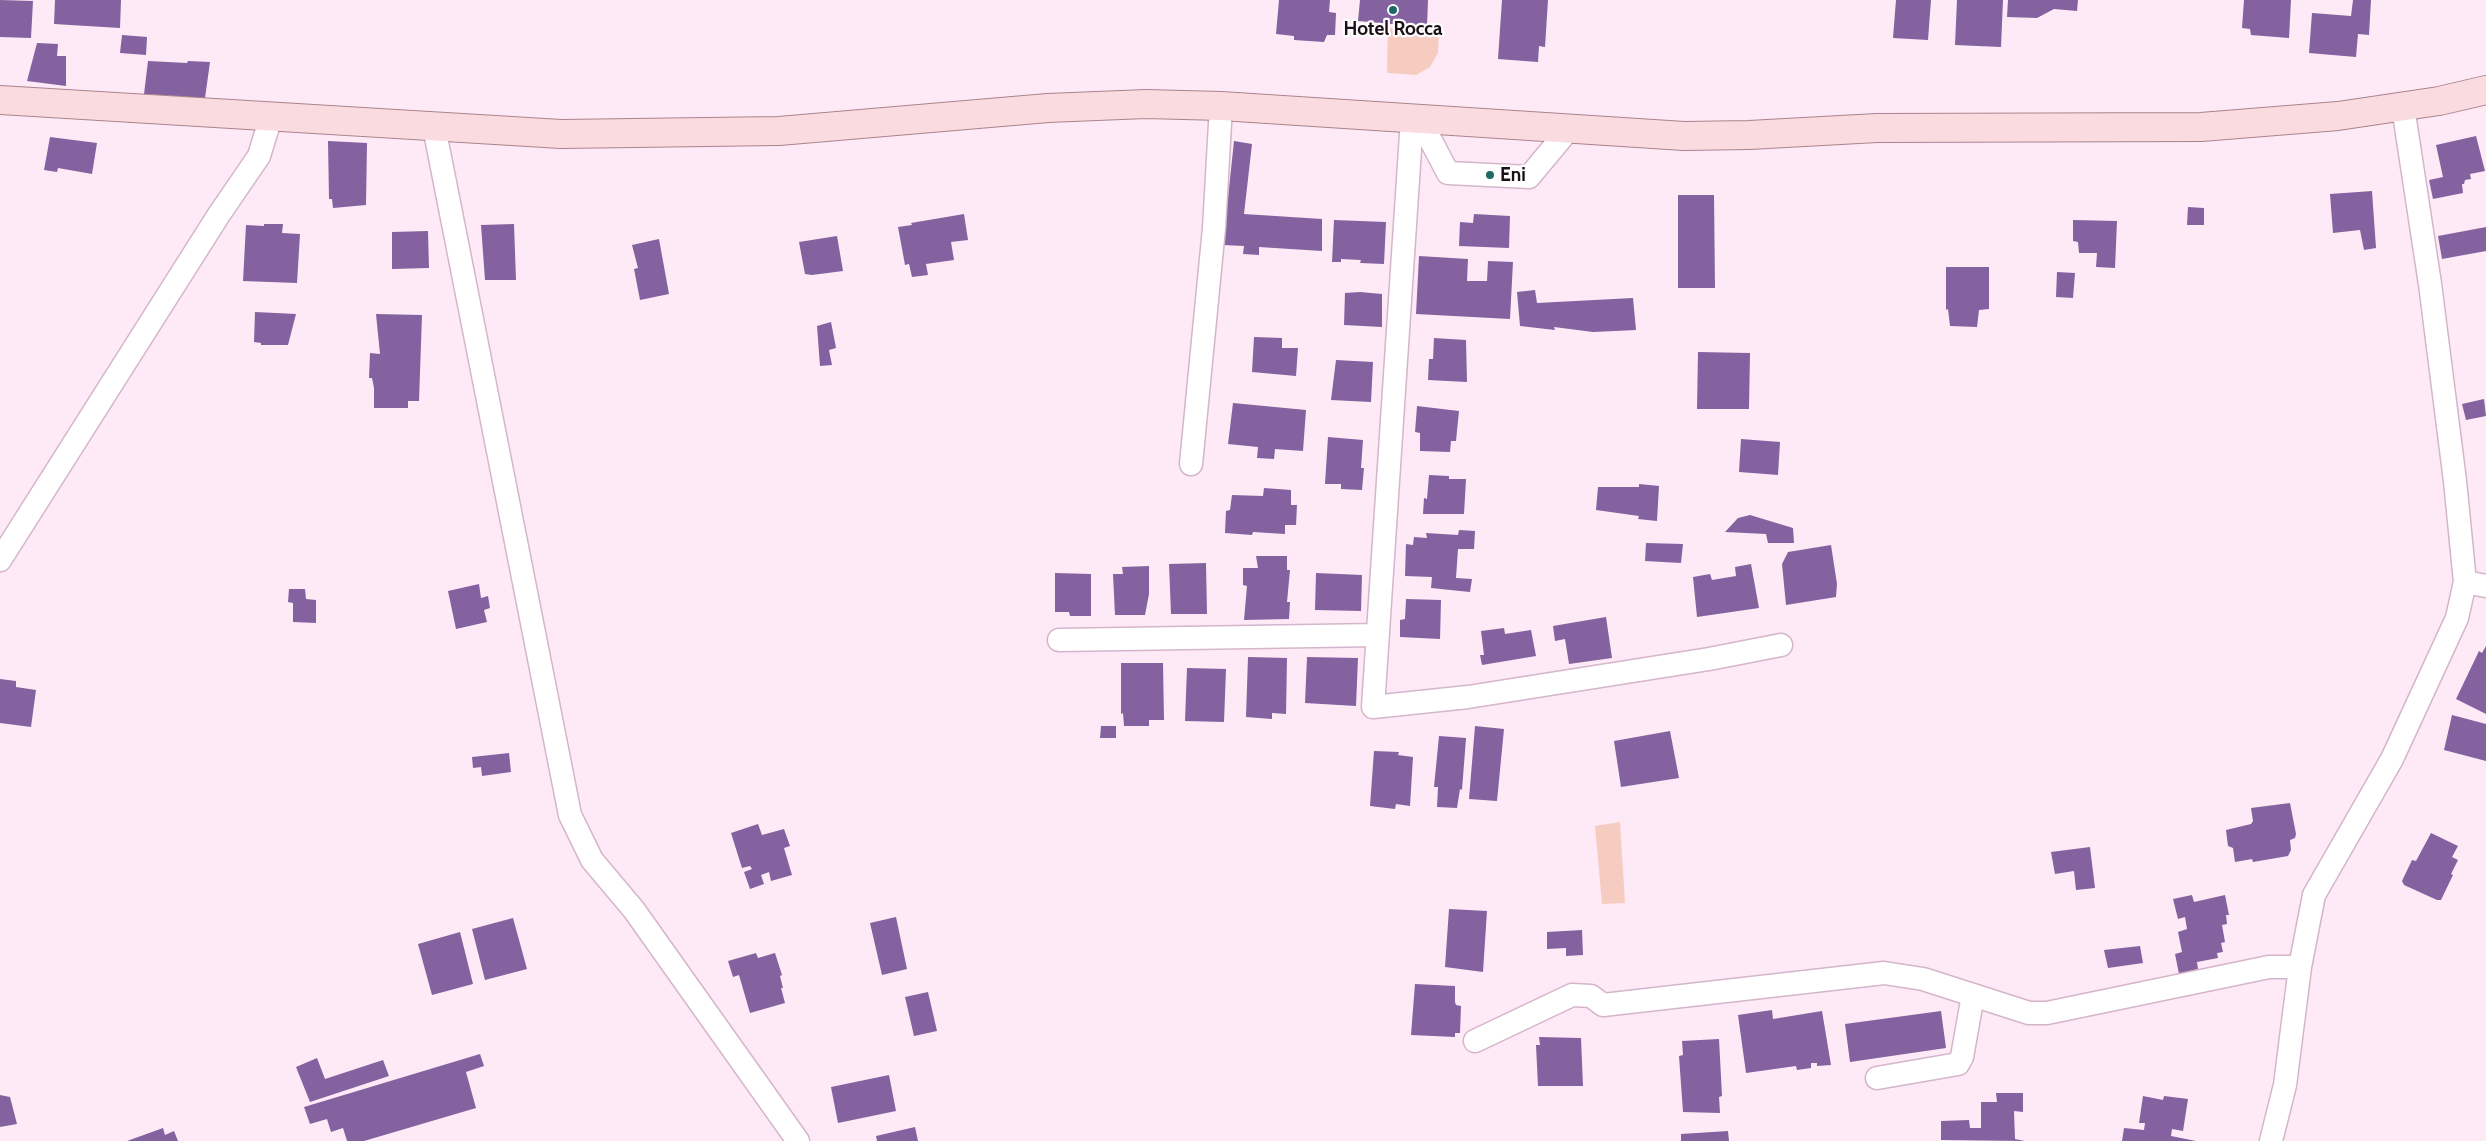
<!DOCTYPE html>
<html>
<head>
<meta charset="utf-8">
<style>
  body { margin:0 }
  canvas { display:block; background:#fee9f7 }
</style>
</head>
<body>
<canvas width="2486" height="1141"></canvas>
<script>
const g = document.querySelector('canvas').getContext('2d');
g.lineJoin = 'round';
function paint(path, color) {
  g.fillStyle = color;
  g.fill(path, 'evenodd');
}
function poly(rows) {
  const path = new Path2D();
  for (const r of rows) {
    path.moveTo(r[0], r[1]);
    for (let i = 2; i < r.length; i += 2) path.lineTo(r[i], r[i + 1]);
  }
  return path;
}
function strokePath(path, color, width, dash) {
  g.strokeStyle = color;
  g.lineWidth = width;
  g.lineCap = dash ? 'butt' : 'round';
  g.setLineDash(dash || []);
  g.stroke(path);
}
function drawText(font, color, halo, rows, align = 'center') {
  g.font = font + ' Cabin,sans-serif';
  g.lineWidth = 4.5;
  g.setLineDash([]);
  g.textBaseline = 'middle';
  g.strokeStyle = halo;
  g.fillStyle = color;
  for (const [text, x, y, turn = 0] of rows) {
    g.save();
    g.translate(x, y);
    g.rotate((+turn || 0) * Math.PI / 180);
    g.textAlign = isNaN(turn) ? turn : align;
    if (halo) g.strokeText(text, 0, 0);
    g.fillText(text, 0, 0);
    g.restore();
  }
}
const green = poly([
  [1388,28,1439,30,1438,53,1430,67,1416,75,1387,73],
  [1620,822,1625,903,1602,904,1595,826]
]);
const building = poly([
  [0,0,33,1,31,38,0,37],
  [55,0,121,0,120,28,54,24],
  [1279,0,1330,0,1329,12,1336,13,1335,35,1327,35,1324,42,1294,40,1294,36,1276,34],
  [1360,0,1428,0,1427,27,1358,21],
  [1502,0,1548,0,1545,47,1539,46,1538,62,1498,59],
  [1896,0,1931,0,1928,40,1893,38],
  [1957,0,2003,0,2001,47,1955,45],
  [2008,0,2078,0,2077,11,2054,9,2037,18,2007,17],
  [2244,0,2291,0,2289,38,2251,35,2250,29,2242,28],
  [2353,0,2371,0,2369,35,2358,34,2356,57,2309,53,2312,13,2351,16],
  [122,35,147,37,146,55,120,53],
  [37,43,58,44,57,56,66,56,66,86,27,81],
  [148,61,187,63,188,61,210,62,205,98,144,94],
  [2476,136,2485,171,2470,174,2471,179,2465,180,2464,184,2462,184,2463,193,2433,199,2429,180,2443,177,2436,145],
  [50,137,97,143,92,174,58,168,57,172,44,170],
  [328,141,367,143,366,205,333,208,332,199,329,199],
  [1234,141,1252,144,1244,214,1322,219,1322,251,1259,247,1259,255,1243,254,1244,246,1223,245],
  [2372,191,2376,248,2364,250,2360,230,2333,233,2330,194],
  [1678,195,1714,195,1715,288,1678,288],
  [2188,207,2204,208,2204,225,2187,225],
  [964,214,968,240,951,242,954,260,926,264,928,275,912,277,909,264,905,265,898,227,912,225,911,223],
  [1474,214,1510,216,1509,248,1459,246,1460,222,1473,223],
  [1334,220,1386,222,1384,264,1360,263,1361,260,1341,259,1341,262,1332,262],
  [2073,220,2117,221,2115,268,2096,267,2097,253,2079,253,2078,242,2073,241],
  [264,224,283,224,282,233,300,234,297,283,243,281,246,225,264,226],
  [514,224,516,280,485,280,481,225],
  [2486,227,2486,251,2442,259,2438,236],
  [428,231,429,268,392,269,392,232],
  [837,236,843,271,812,275,805,274,799,242],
  [659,239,669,294,640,300,634,269,638,268,632,245],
  [1419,256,1468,259,1467,281,1487,281,1488,261,1513,262,1510,319,1416,314],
  [1946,267,1989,267,1989,309,1979,310,1977,327,1950,326,1948,309,1946,310],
  [2057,272,2075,273,2073,298,2056,297],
  [1535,290,1537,303,1633,298,1636,330,1593,332,1554,327,1555,330,1520,326,1517,292],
  [1360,292,1382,294,1382,327,1344,325,1345,293],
  [255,312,296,314,288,345,261,345,261,343,254,342],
  [376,314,422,315,419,401,408,401,408,408,374,408,374,388,372,378,369,378,370,353,380,354],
  [831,322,836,348,829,350,832,365,820,366,817,326],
  [1254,337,1282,338,1282,348,1298,348,1296,376,1252,372],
  [1434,338,1466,340,1467,382,1428,380,1429,359,1433,359],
  [1698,352,1750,353,1749,409,1697,409],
  [1336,360,1373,362,1371,402,1331,400],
  [2484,399,2486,416,2466,420,2462,404],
  [1233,403,1306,410,1303,451,1275,449,1274,459,1257,458,1258,447,1228,444],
  [1417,406,1459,411,1456,441,1451,441,1450,452,1420,451,1420,433,1415,432],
  [1328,437,1363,440,1361,468,1364,468,1362,490,1341,489,1341,484,1325,484],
  [1741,439,1780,442,1778,475,1739,472],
  [1429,475,1449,476,1449,479,1466,479,1464,514,1423,514,1424,498,1427,499],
  [1639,484,1659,486,1657,521,1638,519,1639,516,1596,510,1598,487,1639,487],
  [1264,488,1291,490,1291,505,1297,505,1296,525,1285,525,1285,534,1253,532,1252,535,1225,533,1226,511,1230,510,1232,495,1263,496],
  [1750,515,1793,528,1794,543,1768,543,1766,534,1725,532,1738,518],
  [1459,530,1475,531,1474,549,1458,549,1456,578,1472,579,1470,592,1431,588,1432,577,1405,576,1406,544,1413,545,1414,537,1427,538,1426,533,1458,535],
  [1646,543,1683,544,1681,563,1645,561],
  [1831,545,1837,584,1836,597,1786,605,1782,564,1788,552],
  [1256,556,1287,556,1287,570,1290,570,1287,602,1290,602,1289,619,1244,620,1247,586,1243,585,1243,568,1258,568],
  [1206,563,1207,614,1171,614,1169,564],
  [1751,564,1759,608,1697,617,1693,577,1710,574,1712,580,1736,576,1735,567],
  [1149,566,1149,594,1145,615,1115,615,1113,574,1123,574,1122,567],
  [1055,573,1091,574,1091,616,1070,616,1069,612,1055,612],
  [1316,573,1362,575,1361,611,1315,610],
  [479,584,481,598,488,596,490,608,484,610,487,622,456,629,448,591],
  [289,589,305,589,306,599,316,600,316,623,293,622,293,603,288,602],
  [1406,599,1441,600,1440,639,1400,637,1400,620,1405,619],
  [1606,617,1612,658,1569,664,1565,639,1555,641,1553,626],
  [1504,628,1505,634,1531,630,1536,656,1482,665,1480,655,1484,655,1481,631],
  [2486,646,2486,714,2456,699,2479,651,2482,653],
  [1248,657,1287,658,1286,714,1272,713,1272,719,1246,717],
  [1307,657,1358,658,1356,706,1305,703],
  [1121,663,1163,663,1164,720,1149,720,1149,726,1124,726,1123,713,1121,714],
  [1187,668,1226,669,1224,722,1185,721],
  [0,679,16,681,16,687,36,690,31,727,0,723],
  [2452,715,2486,724,2486,761,2444,750],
  [1101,726,1116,726,1116,738,1100,738],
  [1475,726,1504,729,1497,801,1469,799],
  [1670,731,1679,778,1621,787,1614,741],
  [1439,736,1466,738,1462,790,1460,789,1457,808,1437,807,1438,787,1434,787],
  [1374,751,1399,752,1398,755,1413,757,1410,806,1396,804,1395,809,1370,806],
  [509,753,511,772,482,776,481,767,473,768,472,757],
  [2290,803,2296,834,2295,838,2290,840,2291,850,2288,856,2253,862,2252,859,2235,862,2233,848,2228,846,2226,830,2251,824,2253,821,2251,808],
  [758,824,762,835,784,829,790,846,784,848,792,875,771,881,769,872,761,875,764,884,750,889,744,872,752,869,750,866,742,868,731,833],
  [2431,833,2458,846,2452,857,2458,860,2451,874,2453,875,2441,900,2437,900,2404,885,2402,881,2412,860,2416,861],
  [2090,847,2095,888,2076,890,2074,871,2055,874,2051,852],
  [2192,895,2194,902,2225,895,2229,915,2226,915,2227,924,2222,925,2225,942,2221,943,2223,952,2217,953,2218,958,2197,962,2198,969,2179,974,2175,954,2182,952,2178,932,2187,929,2185,917,2178,919,2173,899],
  [1449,909,1487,911,1483,972,1445,967],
  [896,917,907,969,882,975,870,923],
  [513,918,527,969,485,980,472,929],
  [1582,930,1583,955,1566,956,1566,948,1547,949,1547,932],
  [460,932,473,984,432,995,418,944],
  [2140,946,2143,963,2108,968,2104,950],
  [756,953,758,958,775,953,782,975,780,976,783,988,781,988,785,1003,750,1013,739,975,733,977,728,961],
  [1415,984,1455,986,1455,1002,1456,1005,1461,1006,1460,1033,1455,1033,1455,1037,1411,1035],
  [928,992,937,1031,914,1036,905,997],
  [1772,1010,1773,1019,1822,1011,1831,1065,1817,1066,1817,1063,1811,1063,1811,1068,1797,1070,1796,1066,1746,1073,1738,1015],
  [1941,1011,1946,1048,1850,1062,1845,1024],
  [1539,1037,1581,1038,1583,1086,1538,1086,1536,1045,1540,1045],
  [1719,1039,1722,1096,1719,1097,1720,1113,1683,1112,1679,1056,1683,1055,1682,1041],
  [480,1054,484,1066,466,1072,476,1108,364,1141,347,1141,343,1128,331,1132,327,1119,310,1124,304,1107],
  [317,1058,325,1079,383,1060,389,1076,310,1102,296,1067],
  [889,1075,896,1111,838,1123,831,1087],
  [1996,1093,2023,1093,2023,1112,2014,1111,2015,1139,2025,1141,1941,1140,1941,1121,1969,1120,1970,1128,1981,1128,1981,1102,1997,1102],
  [0,1095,10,1097,17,1124,0,1127],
  [2143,1096,2163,1100,2164,1096,2188,1099,2183,1131,2172,1129,2171,1136,2196,1141,2122,1141,2124,1128,2144,1130,2145,1123,2139,1123],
  [915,1127,918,1141,877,1141,876,1136],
  [163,1128,165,1135,174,1131,178,1141,127,1141],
  [1728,1131,1729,1141,1681,1141,1681,1134]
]);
const minor = poly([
  [1412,119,1373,707,1468,697,1709,659,1781,645],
  [1420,120,1448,173,1529,177,1569,129],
  [434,127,570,815,592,860,634,910,798,1141],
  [1191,464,1214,228,1221,106],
  [0,560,218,216,259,156,271,117],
  [2465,582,2486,586],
  [1059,640,1378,635],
  [1475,1041,1572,995,1591,996,1603,1005,1884,973,1923,979,2029,1013,2047,1013,2269,967,2300,967],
  [1877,1078,1958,1064,1962,1057,1973,995],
  [2271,1141,2285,1085,2300,967,2314,895,2392,759,2457,618,2465,582,2455,481,2430,284,2403,107]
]);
const major = poly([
  [0,100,561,134,779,131,1048,108,1146,104,1221,106,1684,136,1749,135,1877,128,2201,127,2338,116,2439,101,2486,90]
]);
const markers = [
  [1393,10,5,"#1c6966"],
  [1490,175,5,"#1c6966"]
];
const poiNames = [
  ["Hotel Rocca",1393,29],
  ["Eni",1500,175,"left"]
];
paint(green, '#f6ccc1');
paint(building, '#83629f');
strokePath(minor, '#d5b5cb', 25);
strokePath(major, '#aa848c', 30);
strokePath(minor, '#fff', 22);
strokePath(major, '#fadbe0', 28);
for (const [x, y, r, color] of markers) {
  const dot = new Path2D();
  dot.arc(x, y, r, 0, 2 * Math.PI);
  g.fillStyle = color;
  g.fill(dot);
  strokePath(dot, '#fdfdfd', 2);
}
drawText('bold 19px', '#1a0f16', '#fdfdfd', poiNames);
</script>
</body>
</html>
